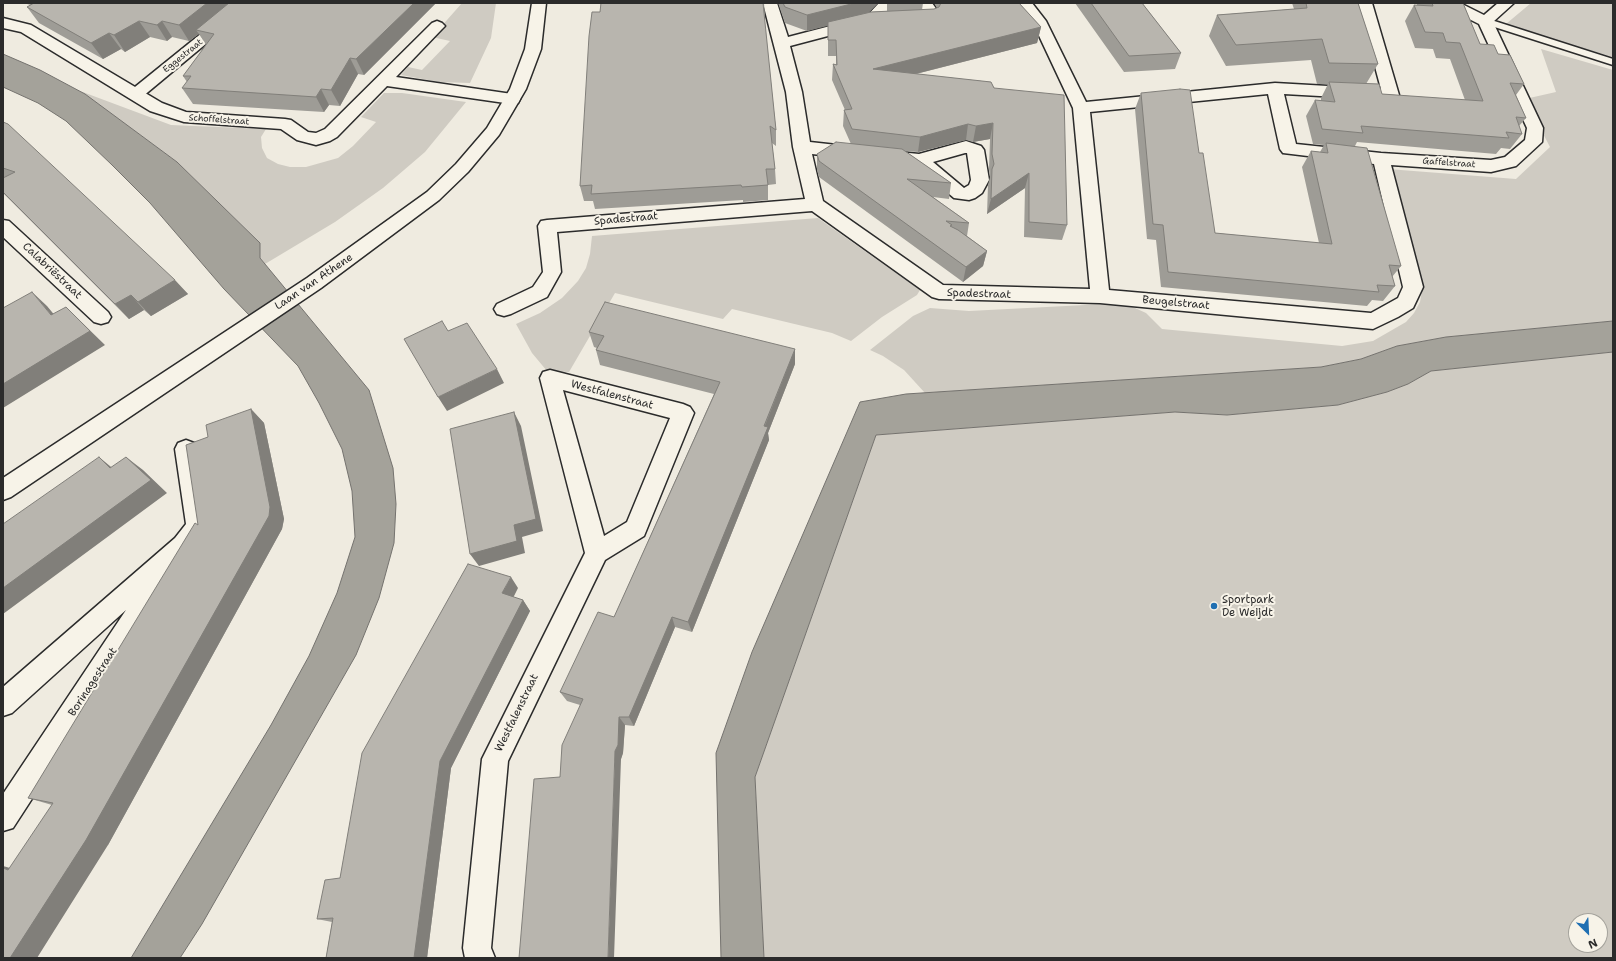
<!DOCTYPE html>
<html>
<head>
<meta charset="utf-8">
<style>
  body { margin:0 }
  #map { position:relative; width:1616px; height:961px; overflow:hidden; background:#efebe0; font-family:"Shantell Sans",sans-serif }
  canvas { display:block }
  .frame { position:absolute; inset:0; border:4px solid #2b2b2b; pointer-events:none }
  .north { position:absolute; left:1568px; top:913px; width:40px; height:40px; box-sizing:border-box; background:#f7f3e8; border:1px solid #a5a39c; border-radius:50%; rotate:156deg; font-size:11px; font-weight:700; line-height:16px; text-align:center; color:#2b2b2b }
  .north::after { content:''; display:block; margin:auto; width:14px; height:18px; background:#1f6fb2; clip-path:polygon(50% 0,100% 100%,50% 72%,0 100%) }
</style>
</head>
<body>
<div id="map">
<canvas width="1616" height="961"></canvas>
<div class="frame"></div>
<div class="north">N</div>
</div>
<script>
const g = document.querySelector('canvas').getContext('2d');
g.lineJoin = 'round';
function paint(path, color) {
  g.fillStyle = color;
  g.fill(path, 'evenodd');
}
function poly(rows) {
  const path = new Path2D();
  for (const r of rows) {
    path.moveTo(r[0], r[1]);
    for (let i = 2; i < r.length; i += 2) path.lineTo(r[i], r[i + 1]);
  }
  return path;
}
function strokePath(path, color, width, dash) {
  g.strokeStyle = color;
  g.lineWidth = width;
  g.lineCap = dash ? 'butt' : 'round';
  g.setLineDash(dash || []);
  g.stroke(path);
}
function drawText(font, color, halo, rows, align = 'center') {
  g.font = font + ' "Shantell Sans",sans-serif';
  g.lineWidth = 4;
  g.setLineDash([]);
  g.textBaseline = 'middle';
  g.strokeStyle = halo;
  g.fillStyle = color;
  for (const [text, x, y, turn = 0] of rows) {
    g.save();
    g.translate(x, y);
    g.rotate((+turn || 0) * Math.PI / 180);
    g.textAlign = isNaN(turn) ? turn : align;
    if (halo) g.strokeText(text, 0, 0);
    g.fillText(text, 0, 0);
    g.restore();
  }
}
const green = poly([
  [462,3,496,3,491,38,470,83,439,82,401,75,408,67,422,70,450,41,432,37],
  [1531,3,1613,3,1613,57,1534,34,1506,24],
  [1541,49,1613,70,1613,321,1446,337,1397,346,1361,359,1321,367,925,393,904,370,883,356,870,350,913,316,930,308,969,311,1124,303,1146,313,1162,329,1342,346,1373,341,1406,322,1414,313,1420,302,1422,291,1388,169,1516,179,1550,147,1525,99,1556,92],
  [80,91,171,125,266,129,261,137,262,148,267,158,278,164,290,167,306,167,338,158,353,146,376,122,361,117,384,93,402,93,466,102,425,152,383,188,335,222,265,264,260,258,260,243,177,162],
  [818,218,920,290,917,295,882,317,851,341,832,333,732,309,723,319,615,293,569,372,547,371,532,353,516,324,540,313,562,298,578,281,586,268,590,254,592,236],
  [1613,352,1613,958,764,958,755,777,876,435,1176,412,1227,415,1338,405,1387,392,1408,384,1431,371],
  [1576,921,1600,921,1600,945,1576,945]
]);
const water = poly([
  [3,54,40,70,85,94,177,162,260,243,260,258,369,390,393,468,396,504,394,543,379,598,356,655,202,924,180,958,131,958,271,725,309,656,337,593,355,537,352,491,342,449,319,403,298,366,224,289,150,203,112,165,66,121,38,103,3,87,3,54],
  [1613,321,1613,352,1431,371,1408,384,1387,392,1338,405,1227,415,1175,412,876,435,755,777,764,958,721,958,716,753,752,652,860,402,906,394,1321,367,1361,359,1397,346,1446,337,1613,321]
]);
const service = poly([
  [1485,18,1613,59,1613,65,1482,23,1480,21,1482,19,1485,18]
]);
const pedestrian = poly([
  [239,3,255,3,142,97,136,99,130,97,128,94,130,91,239,3]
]);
const minor = poly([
  [763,3,777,3,788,37,857,19,862,21,879,3,894,3,875,24,870,26,865,24,862,27,790,46,802,92,810,142,855,147,861,149,864,153,861,157,855,159,812,154,823,201,943,285,1090,289,1073,108,1034,25,1017,3,1032,3,1046,21,1086,102,1275,83,1381,89,1358,3,1372,3,1399,95,1397,99,1391,100,1284,94,1296,144,1381,153,1491,160,1505,157,1525,140,1527,128,1479,24,1443,6,1441,3,1460,3,1484,15,1498,3,1514,3,1493,22,1543,128,1542,142,1516,166,1491,172,1391,165,1423,287,1413,308,1398,317,1373,329,1100,303,939,299,932,297,812,211,557,232,561,272,547,297,511,314,504,316,497,314,494,309,497,304,533,287,543,272,538,226,541,221,547,220,805,199,793,147,786,92,763,3],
  [1268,94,1280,149,1283,153,1374,164,1403,287,1398,298,1371,313,1109,290,1090,112,1268,94],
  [917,3,932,3,940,14,936,22,913,26,908,24,905,21,908,18,924,15,917,3],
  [3,18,31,25,162,103,186,112,285,119,291,120,308,132,316,133,325,129,432,23,437,21,442,23,445,26,442,29,396,77,512,94,518,95,520,99,518,103,512,104,387,86,337,137,330,141,316,145,297,140,281,129,184,122,150,111,21,32,3,28,3,18],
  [966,141,981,146,984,150,989,180,982,193,975,198,969,200,954,198,915,165,889,163,883,161,880,157,883,153,889,151,919,154,966,141],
  [965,153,967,153,971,180,969,185,964,188,933,162,965,153],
  [3,220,9,221,108,312,111,317,108,322,101,324,94,322,3,237,3,220],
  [550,370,683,404,690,407,694,413,644,536,605,560,508,761,491,948,495,958,465,958,463,948,482,759,585,553,540,378,543,372,550,370],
  [563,390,670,418,627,522,604,536,563,390],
  [186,440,194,443,197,449,209,526,13,828,3,831,3,794,126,610,12,713,3,716,3,687,175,538,186,524,175,449,178,443,186,440]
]);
const tertiary = poly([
  [532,3,546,3,541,49,526,89,499,135,468,172,439,200,321,288,11,497,3,500,3,478,307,278,427,192,456,164,487,128,510,89,525,49,532,3]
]);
const wall = poly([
  [23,3,436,3,364,75,358,74,340,106,329,105,324,112,193,104,182,88,187,82,183,76,206,45,199,34,189,41,172,37,167,41,150,37,125,52,121,49,103,59,39,23,27,7,31,5],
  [601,3,764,3,765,16,764,16,776,130,776,146,772,143,775,169,776,184,768,185,768,200,743,202,743,200,595,209,593,201,584,201,580,186],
  [778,3,878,3,869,12,887,11,887,3,923,3,922,10,934,9,937,8,934,3,1019,3,1041,27,1037,43,916,74,991,82,1067,225,1062,240,1024,237,1025,188,987,214,988,185,990,177,989,169,990,139,973,142,966,140,918,152,905,151,951,183,949,199,933,197,969,223,967,236,987,251,983,266,963,282,819,177,817,170,817,154,851,144,843,126,844,110,845,110,832,80,833,64,836,65,836,56,828,56,828,25,807,31,785,23],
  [1075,3,1142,3,1181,53,1175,69,1124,72],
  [1292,3,1358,3,1378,64,1366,84,1382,94,1465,100,1450,59,1436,58,1433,49,1415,48,1405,21,1414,5,1417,5,1417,3,1463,3,1480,44,1498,54,1524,84,1516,95,1526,118,1519,126,1522,134,1510,149,1501,148,1496,154,1357,142,1355,146,1401,266,1392,277,1395,286,1383,301,1372,300,1367,306,1161,287,1156,240,1147,239,1135,109,1141,93,1199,153,1215,233,1319,243,1302,167,1311,151,1320,152,1324,145,1313,144,1306,116,1315,100,1321,101,1321,98,1328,84,1317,84,1311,60,1226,66,1209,36,1217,15,1294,9],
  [3,122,188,294,151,316,144,310,129,319,3,193,4,178,3,178],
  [589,332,795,349,795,364,768,433,769,440,692,632,675,627,634,726,625,725,623,753,621,759,560,777,580,705,567,701,560,692,614,617,714,394,600,365,596,350,597,348,594,347],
  [251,409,264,423,284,519,282,529,108,845,10,868,52,805,28,798,198,525,208,437],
  [518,588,513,597,523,600,530,611,451,768,427,958,326,958,332,922,317,919,340,878]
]);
const shadedWall = poly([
  [207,3,237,3,196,30,199,34,189,41,179,25],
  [414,3,436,3,364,75,356,59],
  [855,3,878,3,864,17,807,31,807,15],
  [139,21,150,37,125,52,114,35],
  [162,21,172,37,167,41,157,25],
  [1041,27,1037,43,872,85,873,69],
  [109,33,121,49,103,59,91,43],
  [350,58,358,74,340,106,331,90],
  [321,89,329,105,324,112,316,97],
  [993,123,990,139,973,142,976,126],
  [968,124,966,140,918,152,920,137],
  [1029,173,1025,188,987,214,991,199],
  [987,251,983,266,963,282,966,267],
  [175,280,188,294,151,316,138,302],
  [32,292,47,306,66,329,51,315],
  [131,295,144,310,129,319,115,304],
  [66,307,105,345,3,408,3,384],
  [795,349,795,364,768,433,769,440,692,632,688,622],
  [497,369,504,383,447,411,438,397],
  [251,409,264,423,284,519,282,529,108,845,37,958,10,958],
  [514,412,521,426,543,531,522,537,525,553,479,566,470,554,514,525],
  [99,457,116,471,110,468],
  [126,457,143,470,167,493,3,614,3,588],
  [511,577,518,588,510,604,502,593],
  [523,600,530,611,451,768,427,958,414,958,440,761],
  [672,617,675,627,634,726,629,717],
  [619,717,625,725,623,753,621,759,614,958,608,958,615,751],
  [3,866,10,868,8,870,3,868]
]);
const building = poly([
  [34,3,207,3,179,25,162,21,157,25,139,21,114,35,109,33,91,43,27,7,34,3],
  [229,3,414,3,356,59,350,58,331,90,321,89,316,97,182,88,191,76,183,76,214,34,196,30,229,3],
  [601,3,763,3,776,130,770,126,775,169,766,169,768,185,742,187,741,185,591,194,592,185,580,186,589,36,592,12,600,12,601,3],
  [783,3,855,3,807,15,785,7,783,3],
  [941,3,1019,3,1041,27,873,69,991,82,994,88,1064,95,1067,225,1029,222,1029,173,991,199,992,169,994,164,992,154,993,123,976,126,968,124,920,137,852,129,844,110,852,109,833,64,837,65,836,40,828,40,828,22,871,12,934,9,939,7,941,3],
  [1091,3,1142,3,1181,53,1129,56,1091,3],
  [1306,3,1358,3,1378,64,1329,63,1322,39,1236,45,1217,15,1307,8,1306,3],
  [1432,3,1463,3,1480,44,1494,45,1498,54,1510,55,1524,84,1510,83,1526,118,1516,117,1522,134,1506,132,1509,138,1361,126,1363,133,1322,129,1315,100,1335,102,1329,82,1379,84,1382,94,1483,101,1460,43,1446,42,1443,33,1425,32,1414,5,1433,6,1432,3],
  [1180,89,1190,90,1199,153,1203,153,1215,233,1332,244,1311,151,1328,153,1326,143,1367,148,1401,266,1389,265,1395,286,1377,285,1379,292,1168,272,1163,225,1153,224,1141,93,1180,89],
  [3,122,8,124,175,280,138,302,131,295,115,304,3,192,3,178,15,172,3,168,3,122],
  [836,142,902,149,951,183,907,179,969,223,946,221,952,225,950,226,958,230,987,251,966,267,819,161,817,154,836,142],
  [32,292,51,315,66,307,90,331,3,384,3,308,32,292],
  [605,302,795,349,764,426,768,427,688,622,672,617,629,717,619,717,618,745,615,751,608,958,519,958,534,779,560,777,562,745,583,699,560,692,598,612,614,617,720,382,596,350,604,336,589,332,605,302],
  [442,321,448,331,467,323,497,369,438,397,404,339,442,321],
  [251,409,270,507,269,516,86,840,10,958,3,958,3,868,8,870,53,803,28,798,195,523,198,525,186,445,208,437,206,425,251,409],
  [514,412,536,519,514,525,517,541,470,554,450,429,514,412],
  [99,457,110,468,126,457,151,480,3,588,3,524,99,457],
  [468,564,511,577,502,593,523,600,440,761,414,958,326,958,333,918,317,919,325,880,340,878,362,753,468,564]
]);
const markers = [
  [1214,606,4,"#1f6fb2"]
];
const farStreetnames = [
  ["Eggestraat",183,56,-39],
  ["Schoffelstraat",219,120,4],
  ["Gaffelstraat",1449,163,4]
];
const streetNames = [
  ["Spadestraat",626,219,-5],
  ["Calabriëstraat",52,271,43],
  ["Laan van Athene",314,282,-34],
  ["Spadestraat",979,294,2],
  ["Beugelstraat",1176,303,5],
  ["Westfalenstraat",612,395,15],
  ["Borinagestraat",93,682,-57],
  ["Westfalenstraat",517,713,-64]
];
const poiNames = [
  ["Sportpark",1222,600],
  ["De Weijdt",1222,613]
];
paint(green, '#cfcbc2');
paint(water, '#a4a29a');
strokePath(water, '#74726e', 1);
strokePath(service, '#2b2b2b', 3);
strokePath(pedestrian, '#2b2b2b', 3);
strokePath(minor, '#2b2b2b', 3);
strokePath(tertiary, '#2b2b2b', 3);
paint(service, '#f7f3e8');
paint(pedestrian, '#f7f3e8');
paint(minor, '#f7f3e8');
paint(tertiary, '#f7f3e8');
paint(wall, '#9e9c96');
paint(shadedWall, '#817f7a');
paint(building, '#b8b5ae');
strokePath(building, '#817f7a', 1);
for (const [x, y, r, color] of markers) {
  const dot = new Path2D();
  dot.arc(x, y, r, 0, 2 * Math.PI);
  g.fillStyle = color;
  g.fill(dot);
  strokePath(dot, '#f7f3e8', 1.5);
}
drawText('9px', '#2b2b2b', '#f7f3e8', farStreetnames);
drawText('11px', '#2b2b2b', '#f7f3e8', streetNames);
drawText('11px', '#2b2b2b', '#f7f3e8', poiNames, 'left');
</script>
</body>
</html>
